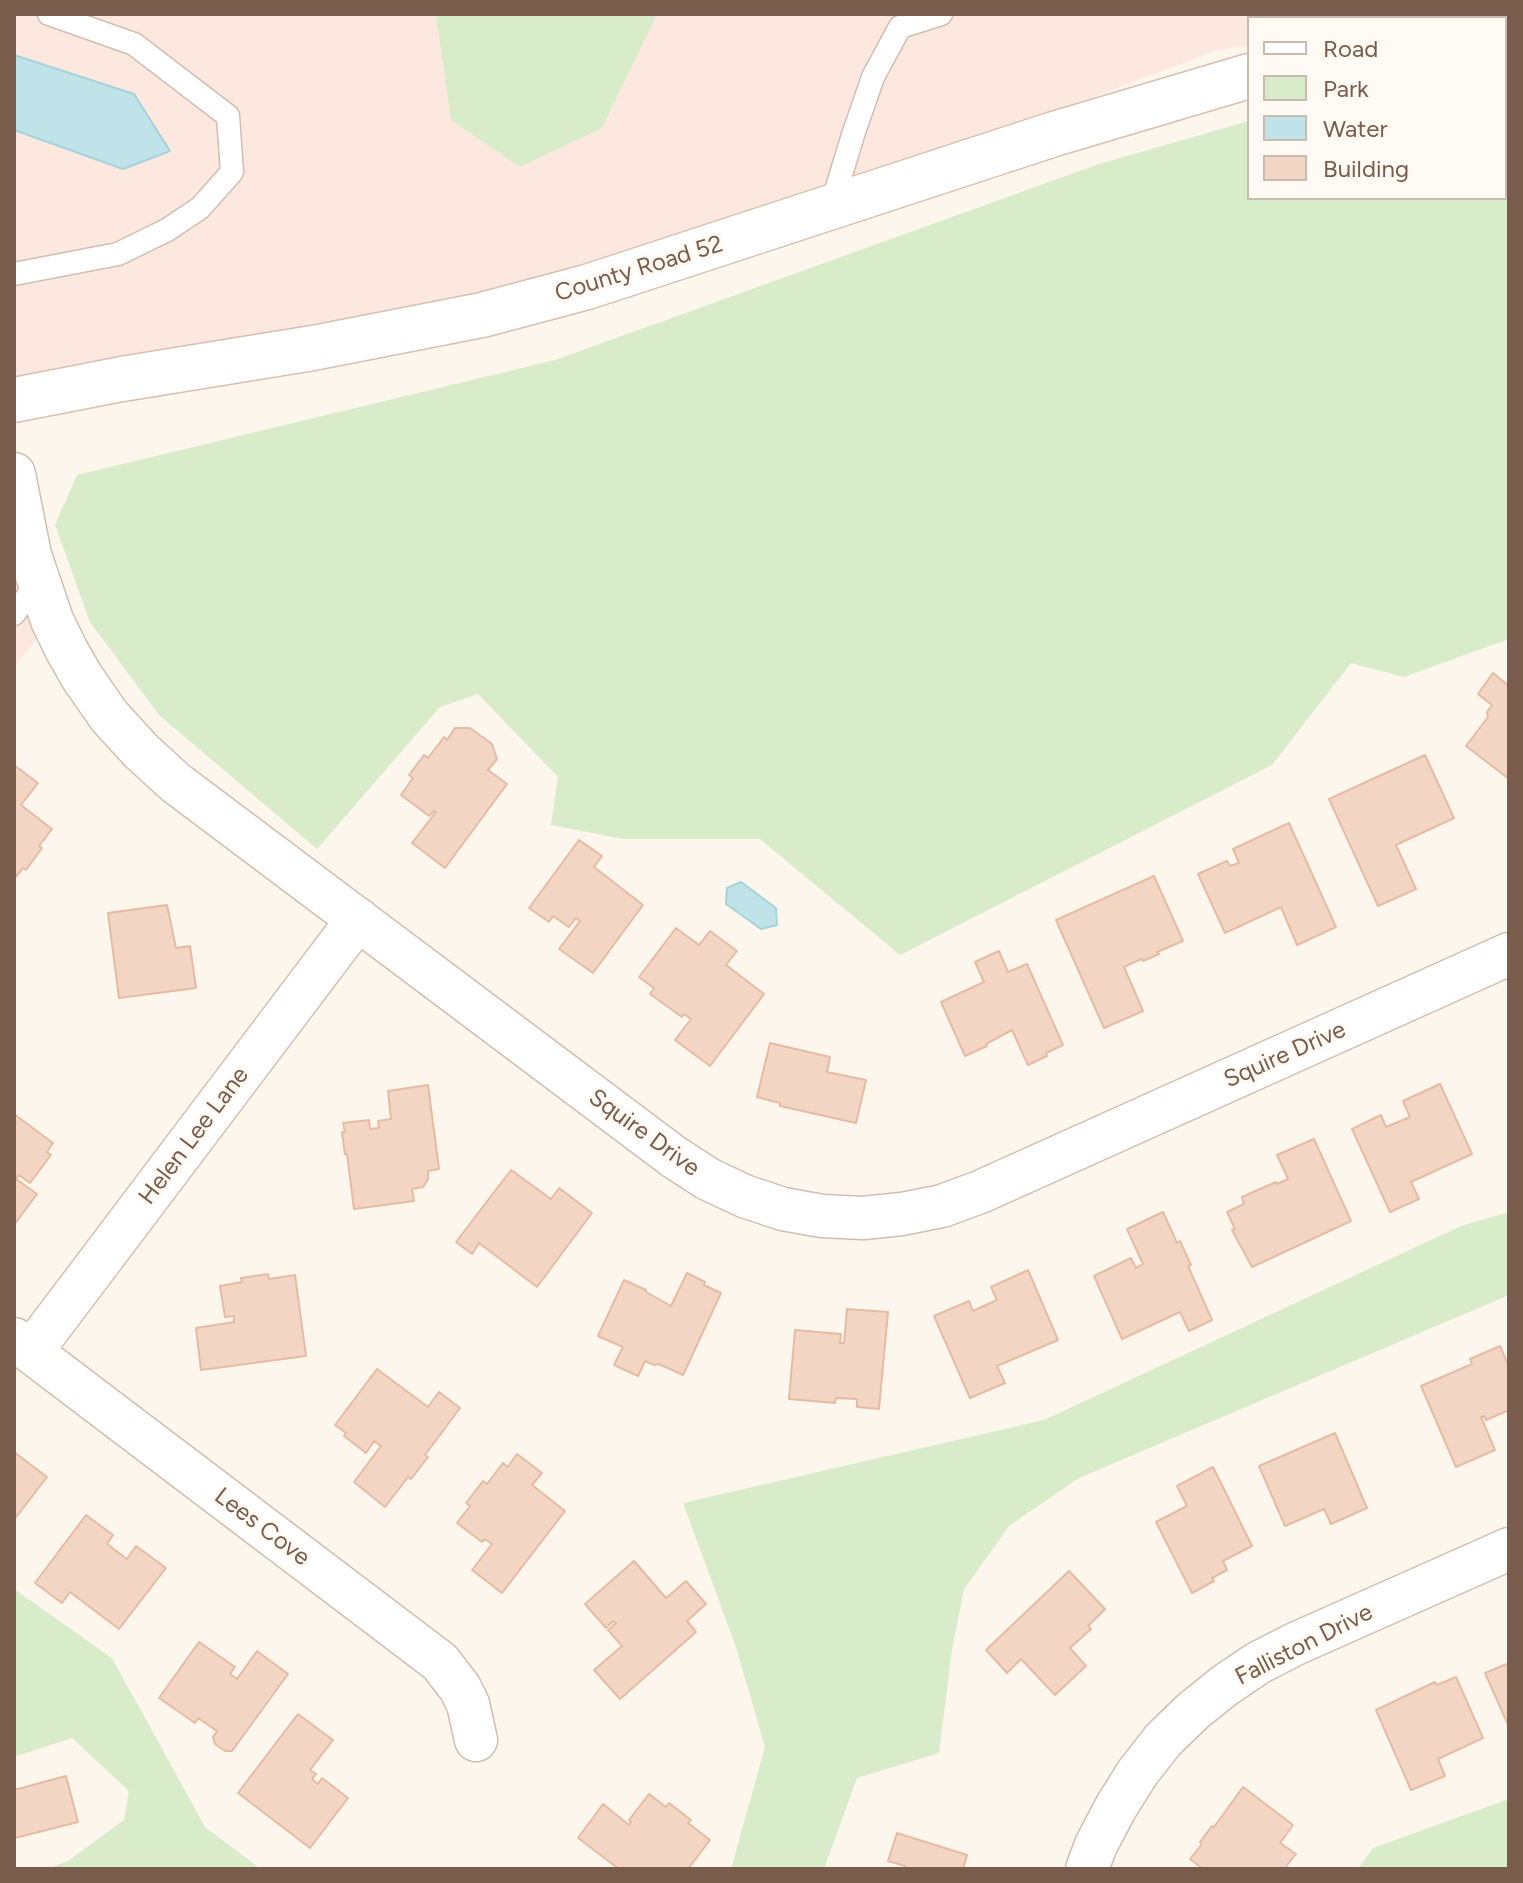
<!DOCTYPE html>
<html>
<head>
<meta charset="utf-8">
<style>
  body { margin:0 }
  #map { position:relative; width:1523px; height:1883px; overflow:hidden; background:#fdf6ec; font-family:Figtree,sans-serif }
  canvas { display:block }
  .frame { position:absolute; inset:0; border:16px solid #7a5c4d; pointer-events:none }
  .legend { position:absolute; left:1247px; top:16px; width:260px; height:184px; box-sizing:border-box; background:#fffaf3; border:2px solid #cabbb1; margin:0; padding:10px 14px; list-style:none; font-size:24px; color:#7a5c4d }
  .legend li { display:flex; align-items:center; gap:16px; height:40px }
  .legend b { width:40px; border:2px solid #cabbb1 }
</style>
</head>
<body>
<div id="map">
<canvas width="1523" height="1883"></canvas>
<div class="frame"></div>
<ul class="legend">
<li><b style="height:10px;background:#fff"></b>Road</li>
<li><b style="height:22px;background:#d8ecc9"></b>Park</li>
<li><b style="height:22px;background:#bfe3e8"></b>Water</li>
<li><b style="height:22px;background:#f3d5c3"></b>Building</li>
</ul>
</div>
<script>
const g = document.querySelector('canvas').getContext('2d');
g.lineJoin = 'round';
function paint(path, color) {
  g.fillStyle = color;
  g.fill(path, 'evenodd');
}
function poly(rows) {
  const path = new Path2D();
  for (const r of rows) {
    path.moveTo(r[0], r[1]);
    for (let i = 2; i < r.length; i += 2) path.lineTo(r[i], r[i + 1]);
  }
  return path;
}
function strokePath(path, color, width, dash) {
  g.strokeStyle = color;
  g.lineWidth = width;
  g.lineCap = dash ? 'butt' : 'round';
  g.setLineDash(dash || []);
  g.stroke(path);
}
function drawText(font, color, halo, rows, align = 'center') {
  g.font = font + ' Figtree,sans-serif';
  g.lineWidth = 6;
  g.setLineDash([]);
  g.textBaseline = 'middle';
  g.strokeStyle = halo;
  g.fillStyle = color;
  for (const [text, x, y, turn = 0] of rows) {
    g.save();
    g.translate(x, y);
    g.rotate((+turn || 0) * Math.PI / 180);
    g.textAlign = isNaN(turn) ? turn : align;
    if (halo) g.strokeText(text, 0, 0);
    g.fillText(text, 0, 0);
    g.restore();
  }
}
const commercial = poly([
  [14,14,1318,14,1319,18,1249,18,1249,45,1215,51,587,287,14,401],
  [14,463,52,620,14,668]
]);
const green = poly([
  [436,14,657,14,602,128,520,167,451,120],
  [1509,69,1509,639,1404,677,1351,663,1272,765,900,955,760,839,623,839,551,825,558,777,478,694,440,707,317,849,159,715,90,622,55,525,77,475,555,360,1099,164,1249,121,1249,198,1505,198,1505,70],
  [1509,1212,1509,1295,1079,1478,1009,1526,964,1589,952,1649,939,1753,857,1778,824,1869,731,1869,765,1747,736,1647,683,1503,1044,1420,1461,1226],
  [14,1589,112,1658,205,1827,261,1869,47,1869,68,1861,124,1820,129,1791,72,1738,14,1757],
  [1509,1799,1509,1869,1358,1869,1373,1848]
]);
const water = poly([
  [14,55,134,94,170,151,123,169,14,130,14,55],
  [741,882,776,908,777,925,761,929,726,904,727,888,741,882]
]);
const building = poly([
  [1493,673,1509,686,1509,779,1466,746,1488,717,1487,712,1492,705,1478,694,1493,673],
  [455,728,470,728,492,744,497,759,488,770,507,784,445,868,412,843,436,812,434,811,429,816,401,795,413,778,409,775,424,755,428,758,444,737,447,740,455,728],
  [1425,755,1454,818,1396,845,1416,889,1378,906,1329,799,1425,755],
  [14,765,38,783,21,805,52,829,39,846,42,848,26,870,23,868,14,879,14,765],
  [1289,823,1336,927,1297,945,1281,907,1225,933,1198,874,1227,861,1230,866,1239,863,1233,849,1289,823],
  [579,840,602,856,594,867,643,905,593,973,559,949,580,921,576,918,569,927,553,916,549,922,529,908,579,840],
  [1154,876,1183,941,1157,952,1159,954,1143,961,1141,959,1124,967,1143,1011,1104,1028,1056,920,1154,876],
  [167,905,176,948,190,946,196,988,119,998,108,913,167,905],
  [676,928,699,945,710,931,737,951,726,965,764,994,710,1066,675,1040,691,1019,684,1014,682,1017,650,994,654,988,639,977,676,928],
  [999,951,1008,972,1027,964,1063,1045,1046,1053,1047,1056,1028,1065,1012,1030,986,1044,987,1046,965,1056,941,1002,984,982,975,962,999,951],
  [770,1043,830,1057,827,1072,866,1080,856,1123,780,1106,780,1103,757,1097,770,1043],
  [1440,1084,1472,1154,1411,1182,1419,1199,1390,1212,1352,1129,1381,1115,1386,1127,1410,1117,1403,1101,1440,1084],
  [428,1085,439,1169,428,1171,428,1179,423,1187,412,1189,414,1201,354,1209,347,1154,345,1154,342,1132,345,1132,343,1123,369,1120,370,1129,379,1128,378,1121,391,1119,388,1091,428,1085],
  [14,1114,53,1143,47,1152,51,1155,30,1183,19,1175,16,1179,37,1194,14,1225,14,1114],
  [1314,1139,1351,1221,1252,1267,1232,1230,1235,1229,1227,1212,1244,1204,1242,1197,1276,1182,1277,1184,1288,1179,1277,1155,1314,1139],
  [511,1170,551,1199,559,1188,592,1213,537,1287,479,1243,472,1254,456,1242,511,1170],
  [1163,1212,1177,1243,1180,1241,1191,1265,1188,1266,1212,1320,1189,1331,1180,1312,1122,1339,1094,1276,1131,1258,1136,1268,1143,1264,1127,1229,1163,1212],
  [1028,1270,1058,1340,997,1366,1005,1383,970,1398,934,1316,969,1301,973,1311,997,1300,991,1287,1028,1270],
  [687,1273,705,1282,704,1285,721,1293,683,1375,659,1364,654,1365,645,1361,638,1376,614,1365,623,1347,598,1336,624,1280,646,1290,646,1292,671,1306,687,1273],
  [268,1274,269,1279,295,1275,306,1356,201,1370,196,1328,234,1322,234,1316,225,1317,220,1286,242,1282,241,1278,268,1274],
  [847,1309,888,1312,879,1409,857,1407,857,1399,836,1398,835,1403,789,1399,795,1330,841,1334,840,1343,844,1343,847,1309],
  [1500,1346,1509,1367,1509,1410,1486,1420,1484,1416,1481,1417,1495,1450,1456,1467,1421,1386,1472,1364,1470,1359,1500,1346],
  [377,1369,428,1407,439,1392,460,1408,425,1455,428,1457,411,1479,408,1477,385,1507,354,1482,381,1446,374,1441,366,1453,344,1436,346,1433,335,1425,377,1369],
  [1335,1433,1367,1508,1331,1524,1324,1509,1285,1526,1259,1466,1335,1433],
  [14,1452,47,1477,14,1520,14,1452],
  [517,1454,542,1473,532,1485,565,1511,502,1593,472,1570,492,1544,485,1539,482,1542,457,1523,470,1506,466,1503,483,1481,487,1484,503,1463,508,1467,517,1454],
  [1213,1467,1252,1546,1223,1561,1227,1570,1212,1578,1214,1581,1192,1593,1156,1522,1187,1506,1177,1486,1213,1467],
  [86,1515,113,1535,107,1544,127,1559,136,1546,166,1568,119,1629,70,1592,62,1603,35,1583,86,1515],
  [634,1561,666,1598,686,1581,706,1604,687,1621,696,1632,620,1699,594,1670,622,1646,608,1630,616,1623,613,1621,606,1628,585,1604,634,1561],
  [1069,1571,1105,1609,1088,1626,1091,1629,1070,1648,1086,1666,1055,1695,1021,1659,1007,1673,986,1650,1069,1571],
  [199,1642,235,1667,230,1674,237,1679,257,1651,288,1674,232,1751,225,1751,215,1744,213,1737,217,1731,198,1718,195,1723,159,1698,199,1642],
  [1509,1663,1509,1727,1485,1673,1509,1663],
  [1456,1677,1483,1738,1438,1759,1445,1776,1411,1790,1376,1710,1435,1682,1437,1685,1456,1677],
  [298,1714,333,1740,310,1770,316,1774,312,1779,318,1784,322,1778,348,1798,310,1848,238,1793,298,1714],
  [66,1776,78,1822,15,1838,14,1790,66,1776],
  [1243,1787,1293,1825,1280,1843,1296,1854,1284,1869,1203,1869,1190,1859,1202,1844,1200,1842,1212,1826,1214,1827,1243,1787],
  [649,1794,666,1807,669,1803,691,1820,688,1823,710,1840,688,1869,619,1869,578,1838,603,1804,629,1825,631,1822,629,1820,649,1794],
  [897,1833,967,1855,963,1869,904,1869,905,1866,888,1861,897,1833]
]);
const lane = poly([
  [1259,14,1263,18],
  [831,207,853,135,873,77,900,27,941,14],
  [14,274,118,254,167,230,200,208,232,172,228,116,134,44,49,14],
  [14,614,38,582]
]);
const street = poly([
  [14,474,30,555,52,620,66,649,82,677,109,716,141,751,176,783,674,1157,708,1179,744,1196,783,1209,822,1216,863,1218,902,1214,942,1206,980,1192,1509,954],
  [14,1339,440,1662,460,1688,468,1704,476,1740],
  [31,1352,358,919],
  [1087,1869,1096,1845,1116,1807,1138,1772,1163,1740,1193,1711,1224,1686,1258,1663,1295,1644,1509,1549]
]);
const secondary = poly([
  [1505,30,1509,29],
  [14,400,122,379,313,348,482,315,587,287,1054,134,1249,76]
]);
const streetNames = [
  ["County Road 52",639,269,-17],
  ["Squire Drive",1285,1055,-24],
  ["Squire Drive",644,1133,36],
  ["Helen Lee Lane",194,1136,-53],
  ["Lees Cove",262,1527,37],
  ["Falliston Drive",1304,1645,-27]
];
paint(commercial, '#fde8e0');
paint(green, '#d8ecc9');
paint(water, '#bfe3e8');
strokePath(water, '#a5d3da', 2);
paint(building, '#f3d5c3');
strokePath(building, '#e6bba3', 2);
strokePath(lane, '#d1beb0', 25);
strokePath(street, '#d1beb0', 45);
strokePath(secondary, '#d6c0b0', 47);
strokePath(lane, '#fff', 22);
strokePath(street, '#fff', 42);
strokePath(secondary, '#fff', 44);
drawText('24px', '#7a5c4d', '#fffaf3', streetNames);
</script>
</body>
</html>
